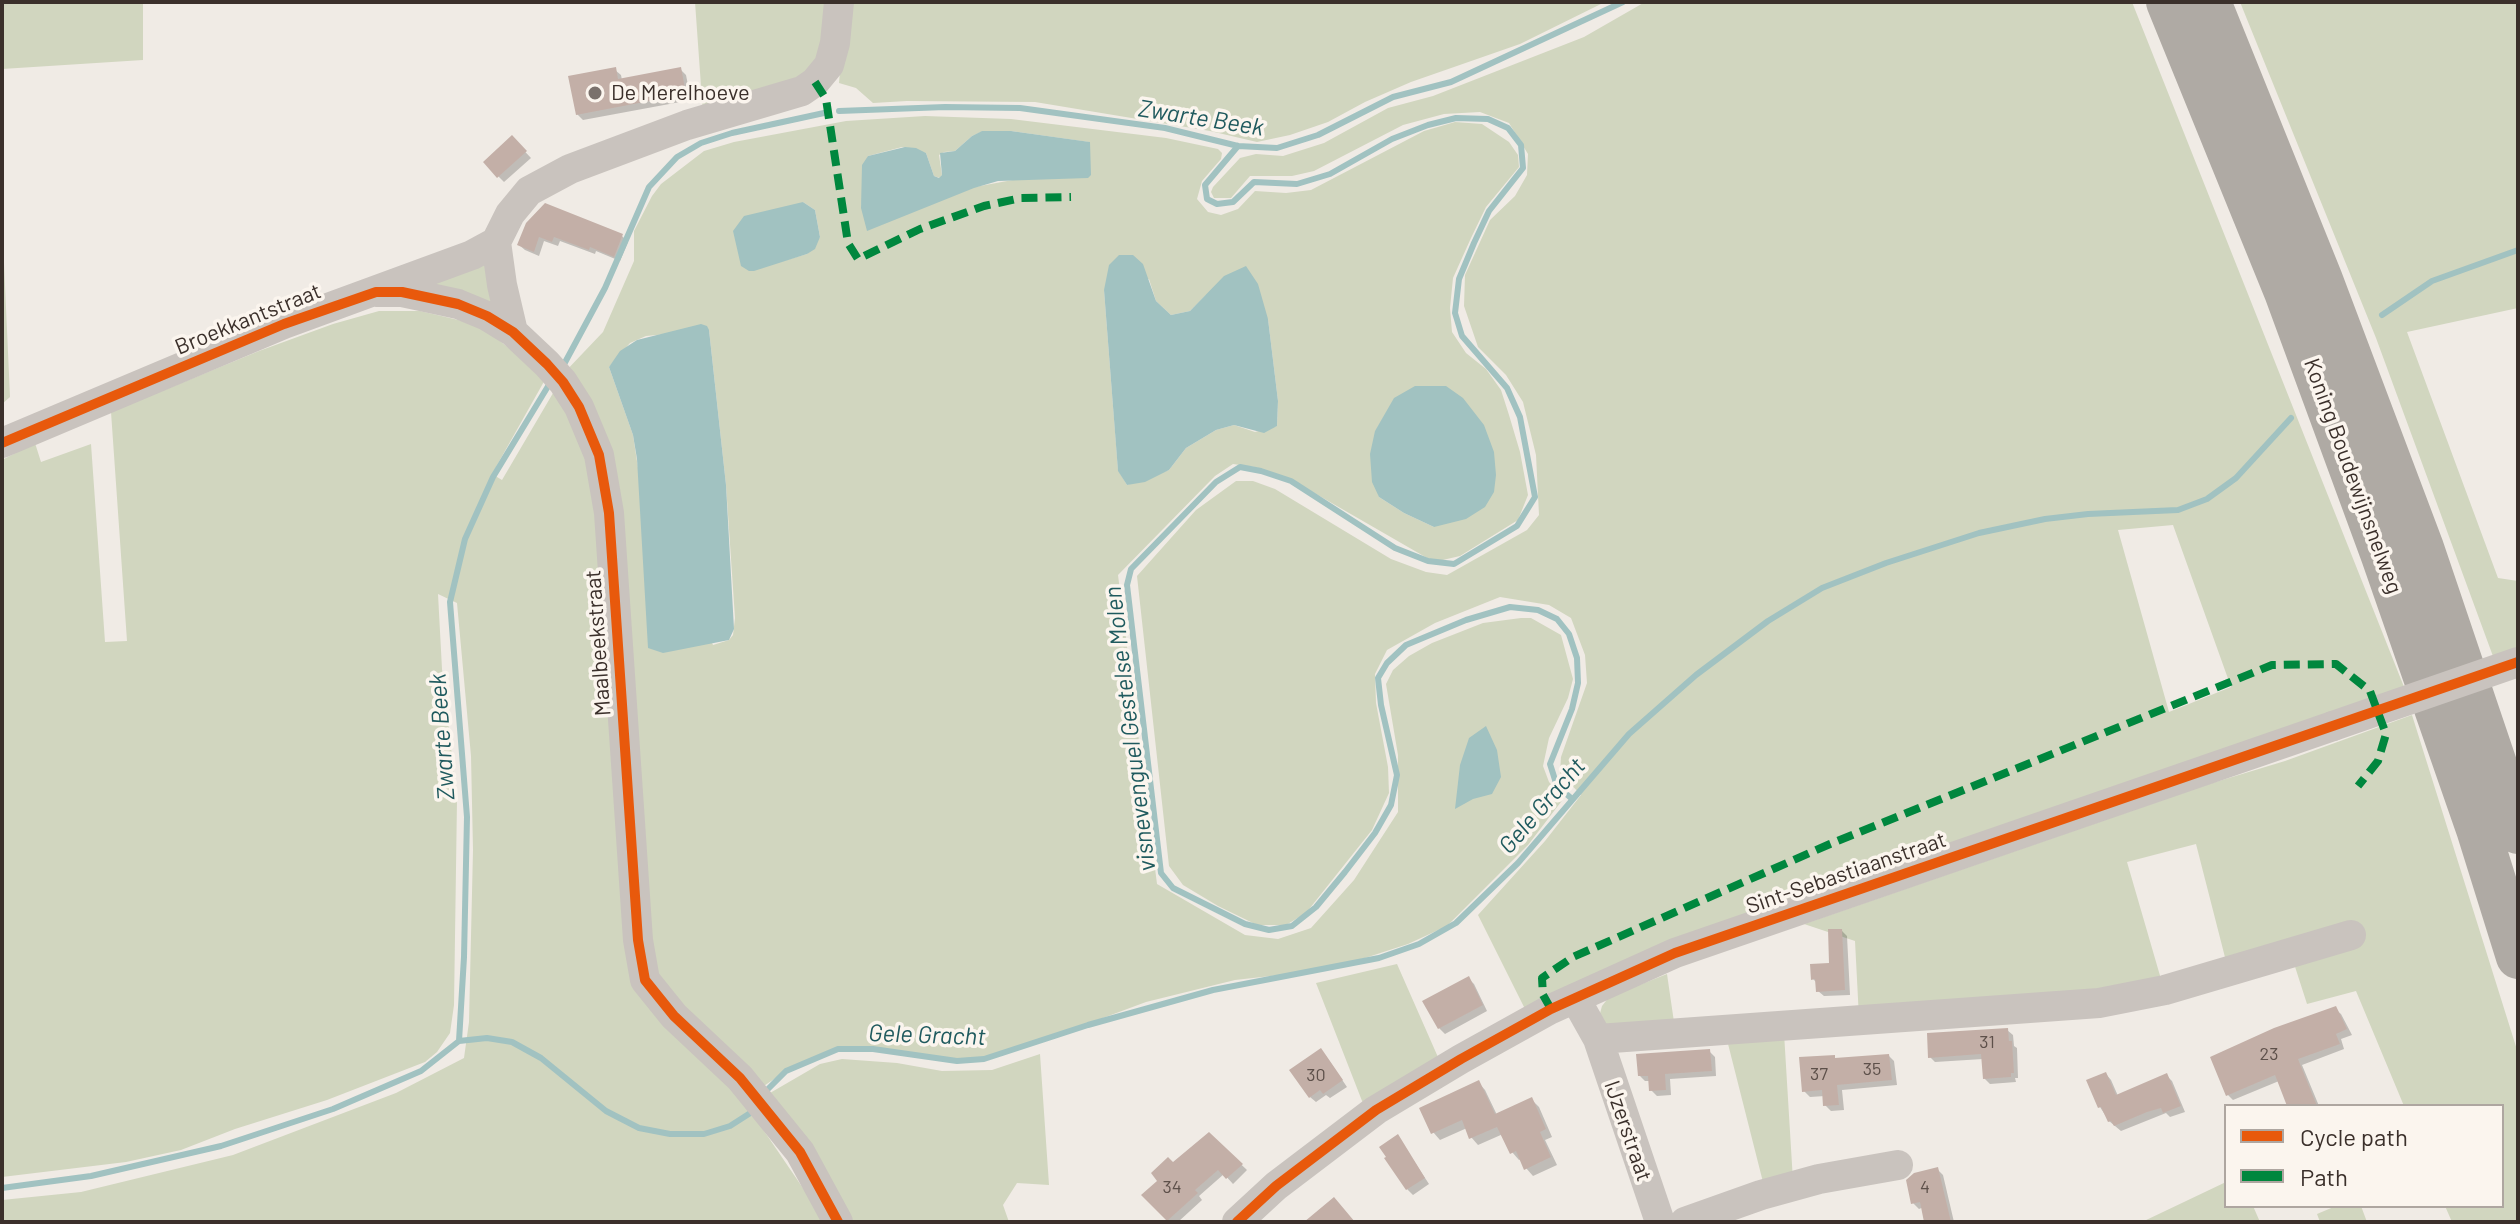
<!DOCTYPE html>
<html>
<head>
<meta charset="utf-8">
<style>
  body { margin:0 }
  #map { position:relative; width:2520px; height:1224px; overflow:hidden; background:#f0ebe5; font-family:Barlow,sans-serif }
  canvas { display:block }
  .frame { position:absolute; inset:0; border:4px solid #3b302b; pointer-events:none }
  .legend { position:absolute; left:2224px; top:1104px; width:280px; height:104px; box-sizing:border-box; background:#fbf5ee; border:2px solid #aea6a0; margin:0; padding:10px 14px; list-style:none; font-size:24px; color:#3b302b }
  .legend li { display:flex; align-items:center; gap:16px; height:40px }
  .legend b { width:40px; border:2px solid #aea6a0 }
</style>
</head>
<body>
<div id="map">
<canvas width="2520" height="1224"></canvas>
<div class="frame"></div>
<ul class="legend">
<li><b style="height:10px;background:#e8590c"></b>Cycle path</li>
<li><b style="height:10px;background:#00873e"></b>Path</li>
</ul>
</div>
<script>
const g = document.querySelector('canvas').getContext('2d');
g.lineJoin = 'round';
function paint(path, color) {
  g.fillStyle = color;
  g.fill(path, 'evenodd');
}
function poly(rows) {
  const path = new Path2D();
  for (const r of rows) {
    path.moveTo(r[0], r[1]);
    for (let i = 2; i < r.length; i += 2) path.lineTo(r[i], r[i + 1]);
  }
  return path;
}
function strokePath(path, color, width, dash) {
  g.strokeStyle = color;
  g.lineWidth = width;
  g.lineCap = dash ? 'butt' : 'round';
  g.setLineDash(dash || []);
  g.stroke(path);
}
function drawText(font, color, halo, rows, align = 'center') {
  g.font = font + ' Barlow,sans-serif';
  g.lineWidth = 7;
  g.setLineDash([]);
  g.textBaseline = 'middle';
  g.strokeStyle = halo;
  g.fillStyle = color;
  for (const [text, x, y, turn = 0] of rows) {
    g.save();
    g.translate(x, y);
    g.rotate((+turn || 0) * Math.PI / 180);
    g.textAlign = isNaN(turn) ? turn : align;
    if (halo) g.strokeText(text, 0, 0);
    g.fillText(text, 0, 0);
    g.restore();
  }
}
const green = poly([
  [2,2,143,2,143,60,2,69],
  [695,2,832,2,816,73,703,114],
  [846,2,1605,2,1520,44,1411,82,1365,102,1328,122,1290,135,1257,142,1210,131,1035,102,907,101,873,103,856,88,839,83],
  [1645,2,2132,2,2406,692,1526,1011,1478,915,1545,841,1581,795,1560,773,1561,757,1587,683,1585,655,1571,618,1549,605,1500,597,1435,623,1387,650,1375,674,1376,703,1388,767,1389,793,1372,830,1306,913,1286,925,1257,925,1218,906,1183,885,1169,866,1137,576,1196,510,1236,481,1253,481,1275,489,1391,559,1426,572,1447,575,1527,530,1539,515,1536,455,1523,402,1506,375,1478,347,1464,306,1465,275,1490,220,1515,196,1527,175,1528,154,1509,123,1480,112,1444,114,1403,125,1314,171,1292,176,1250,176,1231,198,1214,198,1211,192,1213,187,1240,158,1256,154,1283,156,1324,143,1388,108,1433,96,1584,37],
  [2173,525,2231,687,2169,712,2118,530],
  [2240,2,2518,2,2518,308,2407,332,2498,578,2518,581,2518,650,2494,659,2376,338],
  [925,116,1011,119,1166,138,1218,149,1222,153,1221,159,1202,181,1197,199,1208,212,1221,215,1238,209,1255,191,1286,193,1311,190,1424,131,1455,122,1482,124,1509,142,1518,155,1519,167,1486,207,1471,238,1453,278,1450,308,1452,332,1466,353,1486,369,1501,390,1509,415,1520,452,1528,495,1518,520,1460,556,1434,562,1290,479,1255,467,1233,464,1215,476,1118,575,1157,884,1245,935,1278,939,1311,928,1354,880,1398,812,1398,755,1386,684,1393,670,1409,656,1432,643,1483,623,1521,618,1531,618,1561,635,1573,679,1568,698,1549,738,1543,766,1549,782,1564,798,1528,845,1447,926,1408,944,1365,958,1307,972,1235,980,1146,1002,1076,1028,983,1058,943,1058,871,1047,840,1047,795,1065,743,1100,826,1222,2,1222,2,1200,81,1192,233,1155,396,1093,464,1058,469,1022,473,850,471,756,457,603,438,594,442,669,457,800,454,1005,450,1033,437,1052,425,1062,327,1100,235,1129,181,1150,126,1162,2,1177,2,460,35,443,41,462,91,444,105,642,127,641,111,412,259,351,333,324,379,311,420,311,480,325,546,378,492,474,502,480,556,388,615,531,563,374,603,332,634,261,634,231,652,196,661,184,704,151,734,142,846,121],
  [983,131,1011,131,1089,142,1018,179,861,208,868,156,902,147,926,153,934,176,940,178,942,175,939,155,944,152,955,151,972,136],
  [803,202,815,210,820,237,807,254,749,271],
  [1149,279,1156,301,1171,315,1190,311,1206,295,1268,319,1278,401,1277,426,1255,432,1234,425,1216,430,1186,448,1169,470,1127,485,1118,470,1104,290],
  [709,330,726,485,735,618,733,635,729,640,713,645,640,481,633,435,609,367,630,343,646,336],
  [1395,398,1434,527,1404,513,1379,497,1375,432],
  [2,218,10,397,2,404],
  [483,259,498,308,418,283],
  [2412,715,2518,1053,2518,1222,2452,1222,2445,1206,2502,1206,2502,1106,2404,1106,2356,991,2307,1004,2289,948,2228,969,2196,844,2127,862,2163,986,1859,1018,1855,941,1804,924,2209,784,2285,761],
  [1397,964,1441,1064,1364,1106,1316,983],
  [1667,974,1675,1029,1610,1033,1599,1017,1602,1006,1609,997],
  [1784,1033,1793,1181,1765,1190,1726,1036],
  [1040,1054,1049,1185,1017,1183,1003,1205,1009,1222,850,1222,770,1093,820,1064,842,1059,897,1063,942,1071,992,1070],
  [2226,1182,2226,1206,2253,1206,2260,1222,2142,1222],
  [2336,1206,2361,1206,2367,1222,2320,1222,2317,1214]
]);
const water = poly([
  [982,131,1011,131,1090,142,1091,175,1088,178,998,181,974,188,867,231,861,208,862,165,868,156,905,147,916,148,926,153,934,176,939,178,942,175,940,153,955,151,972,136],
  [803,202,815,210,820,237,815,249,807,254,754,271,749,271,741,266,733,231,744,216],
  [1119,255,1133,255,1143,264,1156,301,1171,315,1190,311,1224,276,1246,266,1258,284,1268,319,1278,401,1277,426,1264,433,1234,425,1216,430,1186,448,1169,470,1145,482,1127,485,1118,471,1104,290,1109,265],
  [701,324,707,326,709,330,726,485,734,629,729,640,663,653,648,648,637,459,633,435,609,367,620,351,637,340],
  [1415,386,1446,386,1463,398,1484,425,1494,452,1496,475,1494,492,1485,507,1466,519,1434,527,1404,513,1379,497,1372,482,1370,454,1375,431,1394,398],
  [1486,726,1497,750,1501,777,1492,794,1473,799,1455,809,1460,765,1469,738]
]);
const shadow = poly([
  [680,69,686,75,691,100,583,120,577,114,615,70,621,75,622,80],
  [512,138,531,158,504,182,485,163],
  [546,205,622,236,628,242,620,261,596,251,595,254,560,241,558,246,544,241,539,256,525,250,519,245],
  [1842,931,1847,936,1850,995,1824,996,1818,991,1817,983,1813,979,1831,965],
  [1469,979,1474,984,1487,1011,1445,1034,1439,1028],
  [2335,1009,2341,1014,2352,1035,2341,1039,2344,1049,2302,1065,2319,1106,2289,1106,2279,1081,2233,1100,2227,1094],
  [2007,1030,2013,1035,2014,1046,2017,1048,2018,1078,2015,1078,2016,1082,1990,1084,1984,1078,1983,1059,1935,1062,1930,1057],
  [1709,1051,1715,1057,1716,1076,1670,1079,1671,1095,1657,1096,1651,1090,1651,1081,1645,1081,1640,1076],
  [1326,1056,1347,1087,1330,1098,1326,1095,1316,1102,1310,1097],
  [1889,1056,1894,1061,1897,1085,1842,1090,1844,1110,1831,1111,1825,1105,1825,1096,1810,1097,1804,1091,1834,1057,1838,1060],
  [2106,1074,2111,1080,2118,1096,2167,1076,2172,1081,2185,1112,2170,1117,2166,1113,2121,1131,2109,1121,2100,1107],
  [1478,1082,1485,1090,1497,1115,1532,1100,1539,1107,1552,1137,1545,1140,1557,1165,1533,1176,1526,1168,1521,1159,1519,1160,1512,1152,1503,1134,1478,1145,1471,1137,1467,1128,1440,1140,1433,1132],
  [1209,1134,1247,1170,1233,1184,1224,1174,1199,1196,1202,1200,1178,1222,1170,1222,1144,1195],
  [1398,1137,1429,1184,1413,1195,1407,1189],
  [1937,1169,1943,1175,1954,1222,1927,1222,1924,1207,1919,1209,1913,1203]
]);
const stream = poly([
  [839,111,945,107,1020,108,1165,128,1238,146,1277,148,1318,135,1393,97,1451,82,1623,2],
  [1238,146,1205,185,1207,199,1217,204,1233,202,1254,182,1297,184,1330,174,1392,139,1428,125,1456,118,1488,119,1508,128,1521,145,1523,168,1489,211,1474,243,1459,279,1455,313,1462,336,1507,388,1520,417,1535,497,1517,526,1454,564,1428,561,1395,548,1291,481,1261,471,1240,467,1216,482,1131,569,1127,585,1161,873,1173,888,1245,924,1269,930,1292,926,1316,907,1345,872,1375,833,1391,805,1397,775,1381,705,1378,678,1387,663,1406,645,1466,620,1510,607,1538,610,1557,619,1569,634,1577,658,1578,683,1572,709,1550,764,1557,786,1571,798],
  [2382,315,2432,281,2518,250],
  [562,368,605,288,649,187,677,157,701,143,732,133,824,113],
  [459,1041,487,1038,512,1042,541,1058,606,1111,639,1128,670,1134,704,1134,730,1126,755,1110],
  [766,1091,786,1071,838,1049,873,1049,957,1061,984,1059,1088,1025,1213,990,1379,958,1419,944,1456,923,1518,863,1629,734,1696,675,1768,621,1822,588,1886,563,1979,533,2045,519,2088,514,2178,510,2207,499,2236,478,2291,418],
  [2,1188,91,1176,221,1146,333,1109,421,1071,459,1041,464,957,467,817,450,602,465,539,493,477,550,383]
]);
const building = poly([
  [616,67,618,79,681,67,686,94,576,115,568,76],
  [512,135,527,151,497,178,483,162],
  [545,203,623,234,614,257,590,247,589,250,554,237,552,242,539,237,534,252,517,245,526,223],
  [1828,929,1842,929,1845,990,1816,992,1815,979,1811,980,1810,964,1829,963],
  [1469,976,1483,1005,1438,1029,1422,1001],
  [2336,1006,2347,1029,2336,1034,2340,1044,2298,1059,2317,1106,2287,1106,2275,1075,2226,1096,2210,1057,2274,1028],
  [2008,1028,2009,1041,2012,1041,2014,1073,2011,1073,2011,1077,1983,1079,1981,1054,1928,1058,1927,1033],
  [1321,1048,1343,1080,1323,1094,1320,1090,1309,1098,1289,1070],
  [1710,1049,1712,1071,1665,1074,1666,1090,1649,1091,1648,1076,1638,1076,1636,1054],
  [1889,1054,1892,1080,1837,1085,1839,1105,1823,1106,1822,1090,1802,1092,1799,1057,1835,1055,1835,1058],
  [2106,1072,2116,1095,2167,1073,2181,1106,2163,1113,2161,1108,2147,1112,2114,1126,2111,1121,2108,1122,2101,1107,2098,1108,2086,1080],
  [1479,1080,1495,1114,1532,1097,1546,1129,1540,1132,1551,1157,1524,1170,1516,1151,1510,1154,1497,1127,1469,1139,1462,1120,1431,1134,1419,1108],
  [1209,1132,1243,1164,1226,1179,1218,1170,1195,1190,1198,1193,1167,1221,1141,1195,1157,1181,1151,1173,1168,1157,1173,1162],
  [1398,1134,1425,1178,1406,1190,1384,1158,1386,1157,1379,1147],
  [1938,1167,1951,1222,1924,1222,1920,1202,1911,1204,1906,1180,1914,1173],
  [1334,1197,1355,1222,1304,1222]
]);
const minor = poly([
  [376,292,402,292,421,296,458,304,487,316,513,332,547,364,563,382,579,407,599,455,609,513,638,940,645,980,674,1016,740,1078,800,1152,838,1222],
  [513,332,502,285,496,242,510,214,529,191,570,169,687,125,802,91,815,82,829,65,835,43,839,2],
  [2,443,284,324,472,255,496,242],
  [1575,998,1598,1039,1660,1222],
  [1598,1039,2099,1003,2165,990,2351,935],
  [1237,1222,1276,1186,1376,1110,1461,1059,1551,1009,1675,953,2333,726],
  [1685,1222,1761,1195,1819,1179,1898,1165]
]);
const highway = poly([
  [2168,2,2286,292,2383,556,2478,829,2518,957],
  [2209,2,2321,280,2422,548,2518,832]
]);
const minorBridge = poly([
  [2333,726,2518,662]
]);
const quiet = poly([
  [815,82,826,99,848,243,858,259,920,229,984,206,1021,198,1071,197],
  [1551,1009,1543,995,1542,978,1573,957,1830,844,2272,665,2336,664,2370,691,2386,734,2378,761,2358,786]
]);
const cycleway = poly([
  [2,443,284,324,376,292,402,292,458,304,487,316,513,332,547,364,563,382,579,407,599,455,609,513,638,940,645,980,674,1016,740,1078,800,1152,838,1222],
  [1237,1222,1276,1186,1376,1110,1461,1059,1551,1009,1675,953,2518,662]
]);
const markers = [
  [595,93,8,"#7a716c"]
];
const numberNames = [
  ["31",1987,1042],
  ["23",2269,1054],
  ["35",1872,1069],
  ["37",1819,1074],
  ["30",1316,1075],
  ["34",1172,1187],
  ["4",1925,1187]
];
const poiNames = [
  ["De Merelhoeve",611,93]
];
const streetNames = [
  ["Broekkantstraat",248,319,-22],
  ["Koning Boudewijnsnelweg",2353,476,70],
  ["Maalbeekstraat",598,643,-94],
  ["Sint-Sebastiaanstraat",1846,873,-19],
  ["IJzerstraat",1628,1131,71]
];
const waterNames = [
  ["Zwarte Beek",1201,118,9],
  ["visnevenguel Gestelse Molen",1130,729,-97],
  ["Zwarte Beek",442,737,-94],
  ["Gele Gracht",1542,806,-49],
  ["Gele Gracht",927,1035,2]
];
paint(green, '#d1d6bf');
paint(water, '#a1c2c1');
paint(shadow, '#0003');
strokePath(stream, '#a1c2c1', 6);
paint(building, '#c3afa7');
strokePath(minor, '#c9c3be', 30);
strokePath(highway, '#afaaa4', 44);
strokePath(minorBridge, '#c9c3be', 30);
strokePath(quiet, '#00873e', 8, [16, 8]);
strokePath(cycleway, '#e8590c', 10);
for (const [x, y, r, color] of markers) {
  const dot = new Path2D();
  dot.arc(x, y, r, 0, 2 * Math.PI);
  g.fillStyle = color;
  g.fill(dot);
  strokePath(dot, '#fbf5ee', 3);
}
drawText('18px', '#5d504a', null, numberNames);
drawText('22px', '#3b302b', '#fbf5ee', poiNames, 'left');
drawText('22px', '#3b302b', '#fbf5ee', streetNames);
drawText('italic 24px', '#1f5a5e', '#fbf5ee', waterNames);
</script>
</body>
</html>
